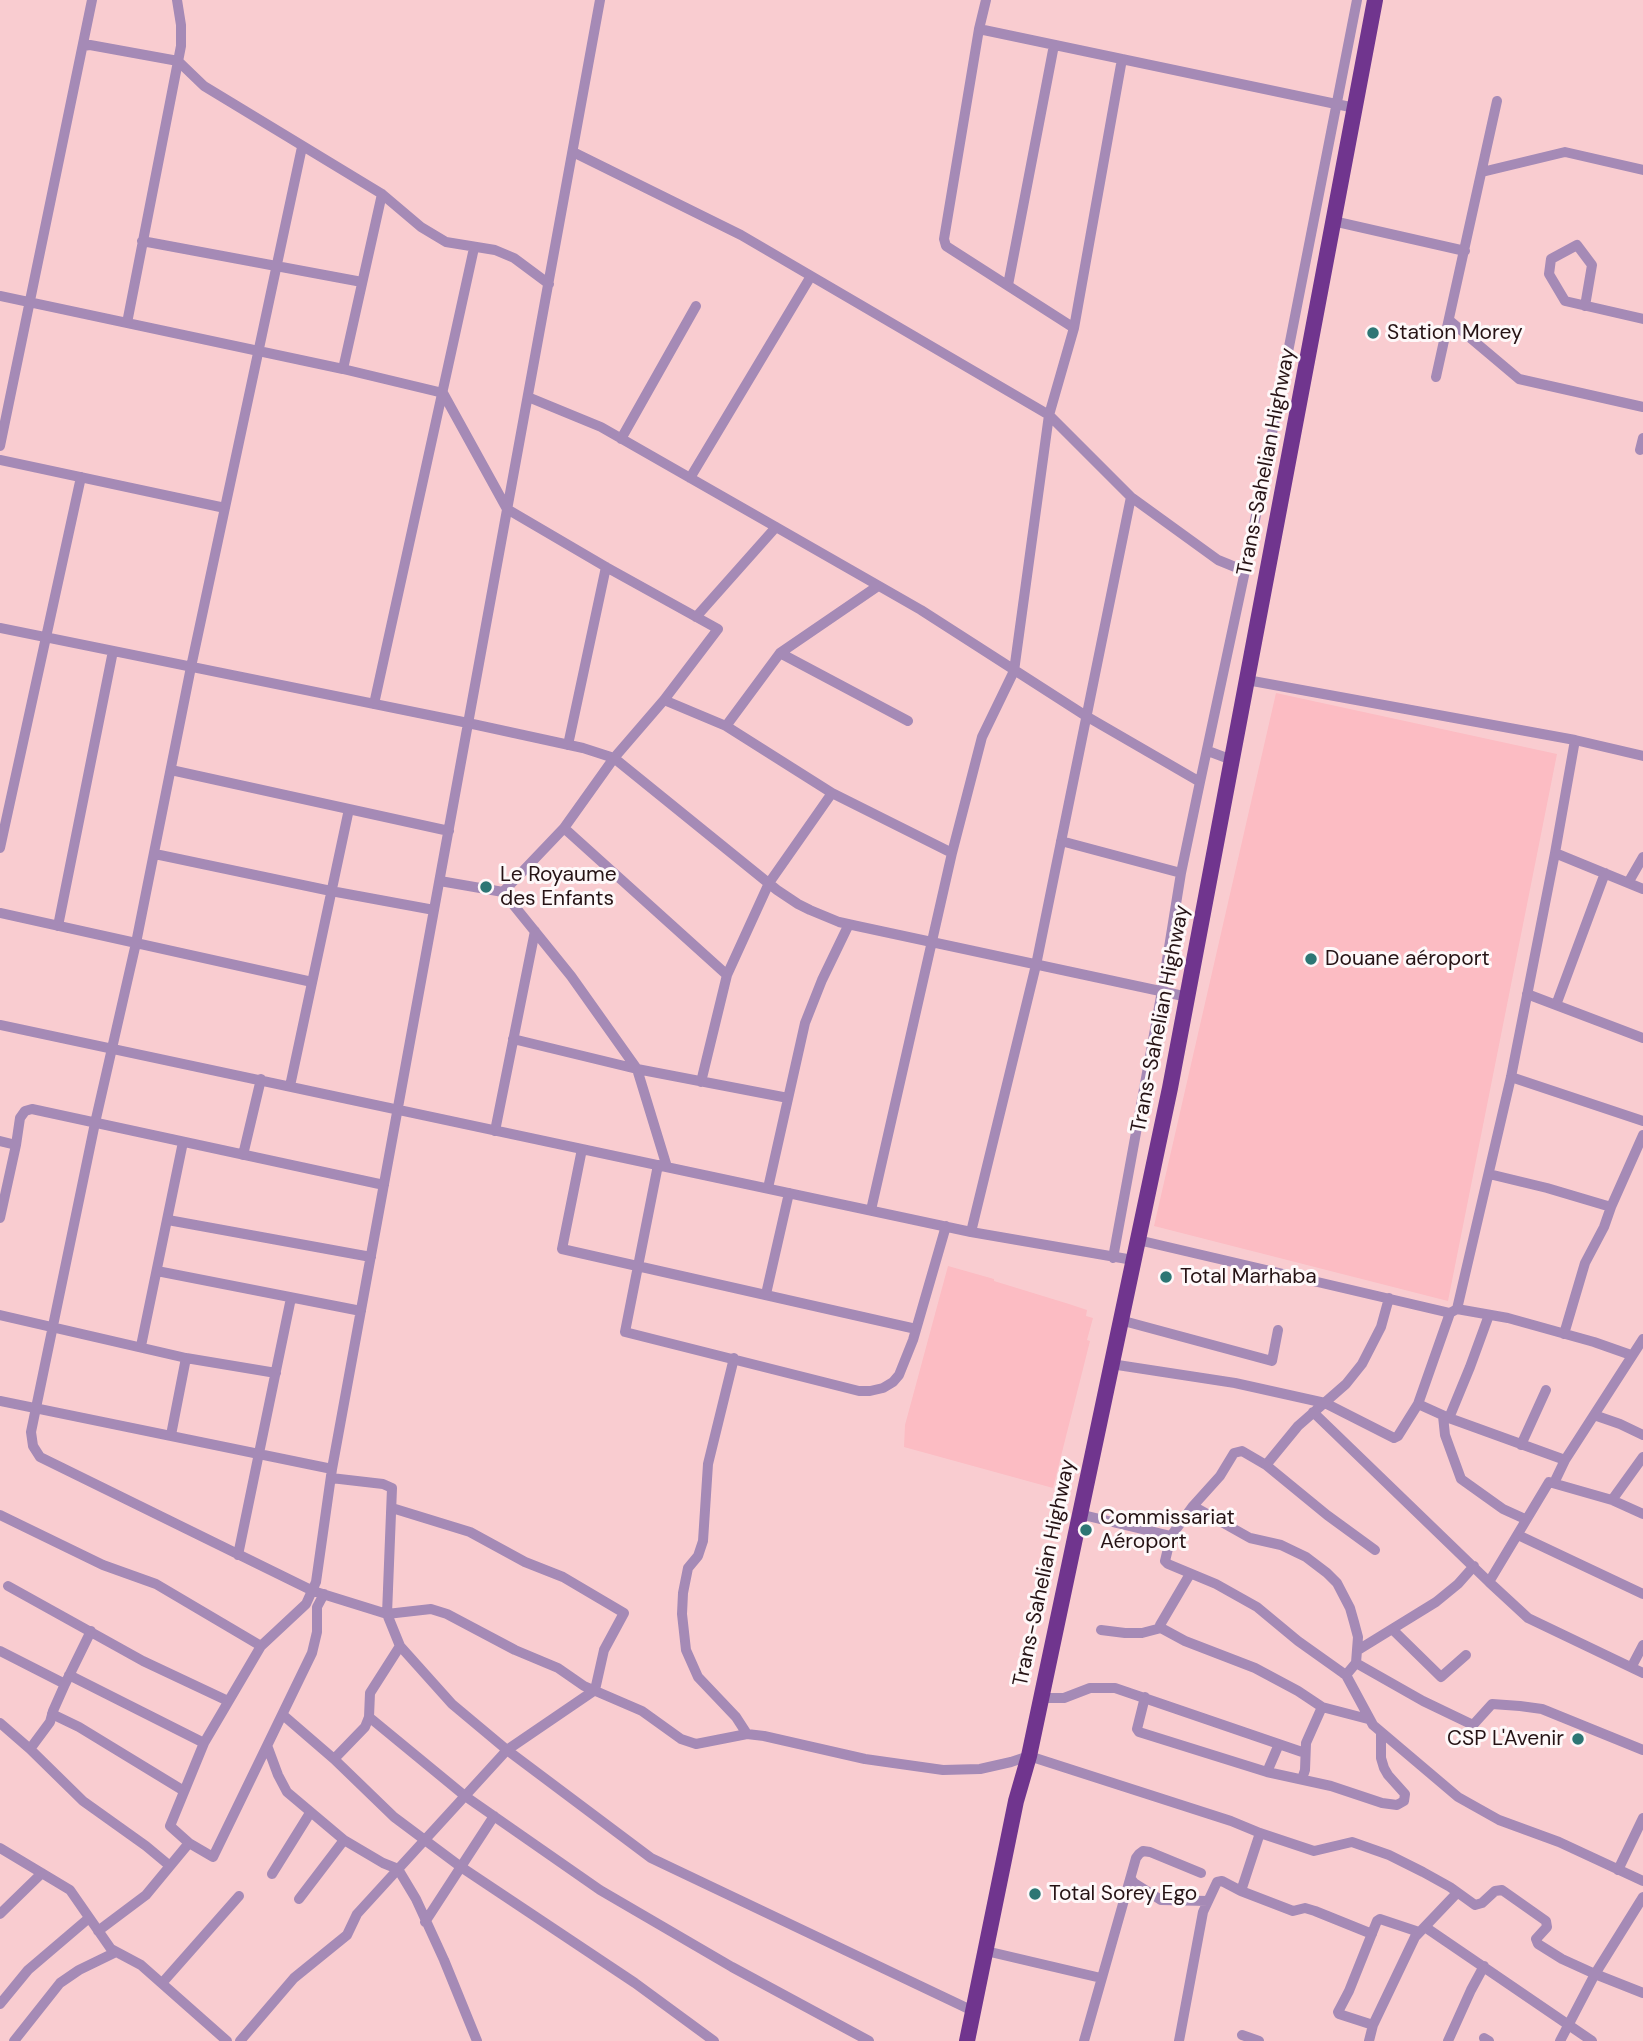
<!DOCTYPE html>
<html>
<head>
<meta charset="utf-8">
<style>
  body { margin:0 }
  canvas { display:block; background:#f9ccd0 }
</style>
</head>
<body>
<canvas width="1643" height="2041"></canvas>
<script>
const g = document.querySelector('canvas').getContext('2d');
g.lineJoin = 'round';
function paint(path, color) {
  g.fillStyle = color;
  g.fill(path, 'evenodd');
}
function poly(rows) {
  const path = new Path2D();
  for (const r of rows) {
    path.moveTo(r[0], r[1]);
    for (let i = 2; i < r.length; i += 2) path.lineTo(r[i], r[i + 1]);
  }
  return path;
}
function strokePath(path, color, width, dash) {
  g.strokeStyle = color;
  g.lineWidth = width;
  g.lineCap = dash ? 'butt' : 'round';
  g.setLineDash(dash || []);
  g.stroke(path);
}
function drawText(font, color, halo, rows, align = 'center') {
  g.font = font + ' "DM Sans",sans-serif';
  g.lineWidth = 6;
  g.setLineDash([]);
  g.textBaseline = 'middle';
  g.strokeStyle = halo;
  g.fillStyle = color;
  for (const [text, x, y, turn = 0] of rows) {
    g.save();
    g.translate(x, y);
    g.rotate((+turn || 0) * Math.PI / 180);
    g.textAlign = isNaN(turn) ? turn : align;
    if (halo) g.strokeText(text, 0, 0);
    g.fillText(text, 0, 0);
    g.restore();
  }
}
const built = poly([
  [1276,693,1557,754,1448,1301,1154,1226],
  [948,1266,994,1279,994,1281,1069,1304,1087,1310,1086,1316,1093,1318,1087,1340,1090,1341,1053,1488,904,1447,905,1425]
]);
const minor = poly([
  [986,0,979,29,944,239,946,246,1074,328],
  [979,29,1355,108],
  [83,46,90,45,178,61,204,86,382,194,421,227,446,242,495,250,514,258,549,284],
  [302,147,191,667,136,943,95,1123,31,1432,33,1446,40,1457,313,1591,387,1614,431,1609,447,1614,515,1650,558,1668,584,1686,642,1711,681,1739,696,1744,747,1734,764,1736,865,1759,943,1770,980,1769,1011,1762,1029,1756,1231,1821,1260,1833,1314,1851,1352,1842,1389,1855,1423,1872,1450,1887,1475,1905,1482,1903,1495,1891,1502,1890,1546,1921,1547,1927,1536,1939,1538,1944,1562,1959,1595,1974,1643,1993],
  [1482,172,1565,152,1643,170],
  [1333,221,1465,251],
  [142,241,362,282],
  [1008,285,1054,45],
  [0,296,343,369,443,393,507,509,606,567,718,629,664,700,614,758,564,828,503,892],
  [1585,306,1592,265,1577,245,1551,259,1549,274,1565,301,1643,319],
  [1449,320,1519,379,1643,407],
  [127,323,181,46,181,25,177,0],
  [343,369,382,194],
  [1436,377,1497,101],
  [528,397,601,427,776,527,921,610,1086,716,1200,782,1245,571,1218,560,1131,497,1049,415,741,235,573,152],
  [621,439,696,306],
  [0,446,92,0],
  [1640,450,1643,438],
  [0,460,225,508],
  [690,478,811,276],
  [1245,571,1357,0],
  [696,617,776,527],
  [0,628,468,723,583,748,614,758,777,890,798,904,810,910,839,922,857,926,1188,997],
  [780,653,908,721],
  [1247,680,1575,740,1555,853,1511,1077,1457,1309],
  [664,700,726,726,832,793,952,853],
  [374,704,474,248],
  [726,726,780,653,878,586],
  [1575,740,1643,756],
  [568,745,606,567],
  [1208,751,1232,760],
  [171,770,449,831],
  [564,828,727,975],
  [1061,841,1181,873],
  [0,848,81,477],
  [1555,853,1643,889],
  [155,854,331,891,434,910],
  [440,881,503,892,571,976,637,1069,667,1167],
  [1628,883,1643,857],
  [0,913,312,982],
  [58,926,113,651],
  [1527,994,1643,1038],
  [1556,1005,1605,873],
  [0,1025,971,1232,1133,1260],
  [513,1039,637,1069,788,1098],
  [1511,1077,1643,1121],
  [701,1082,727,975,769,883,832,793],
  [290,1086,349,809],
  [495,1131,535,931],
  [0,1141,16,1145],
  [582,1149,562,1249,916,1329],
  [243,1155,261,1079],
  [658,1165,625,1332,859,1391,870,1391,883,1388,893,1382,899,1375,913,1340,946,1226],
  [1489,1174,1547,1188,1611,1207,1643,1135],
  [768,1188,805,1023,822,980,849,924],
  [871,1210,952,853,982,737,1014,671,1049,415,1074,328,1122,59],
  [0,1218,16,1145,20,1118,25,1111,32,1109,384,1185],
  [168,1220,371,1257],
  [971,1232,1036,965,1131,497],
  [1138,1240,1450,1313,1457,1309,1508,1318,1594,1342,1631,1355],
  [1113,1258,1162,991,1181,873,1200,782],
  [157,1271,361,1311],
  [766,1294,789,1193],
  [1450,1313,1418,1404,1449,1418,1565,1460,1554,1483],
  [0,1315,186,1358,276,1373],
  [1120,1320,1272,1361,1278,1330],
  [1564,1334,1585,1263,1604,1227,1611,1207],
  [141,1346,183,1142],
  [734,1358,708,1464,703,1541,698,1556,688,1568,683,1593,682,1614,686,1650,698,1677,736,1717,747,1734],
  [1111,1364,1235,1383,1325,1403,1394,1438,1398,1436,1418,1404],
  [0,1401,332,1469],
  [1313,1412,1489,1582,1528,1618,1643,1673],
  [1594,1415,1620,1424,1643,1435],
  [1443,1416,1445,1435,1461,1479,1503,1509,1525,1519],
  [1449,1418,1470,1367,1489,1315],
  [171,1435,186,1358],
  [1521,1445,1546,1390],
  [1565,1460,1643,1339],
  [331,1478,383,1484,392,1488,387,1614,400,1646,370,1693,369,1717,365,1727,334,1759],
  [1612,1500,1643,1457],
  [1079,1514,1171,1536,1193,1506,1220,1476,1234,1453,1242,1451,1266,1465],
  [0,1515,103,1565,156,1584,261,1646],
  [1518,1535,1643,1594],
  [1171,1536,1165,1561,1168,1564,1216,1584,1257,1607,1298,1641,1343,1673,1346,1675,1356,1663,1358,1637,1354,1622,1350,1608,1337,1583,1327,1573,1306,1557,1281,1545,1250,1538,1193,1506],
  [1375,1550,1327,1515,1266,1465,1298,1426,1346,1384,1362,1364,1381,1327,1389,1298],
  [238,1555,291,1298],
  [1190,1574,1160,1625,1161,1628,1185,1641,1255,1668,1298,1691,1322,1707],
  [1489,1582,1549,1482,1612,1500,1643,1514],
  [8,1586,143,1661,228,1701],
  [1392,1629,1441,1677,1466,1655],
  [1101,1630,1125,1633,1142,1633,1161,1628],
  [400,1646,452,1704,507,1750,651,1858,973,2011],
  [1358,1650,1436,1602,1458,1584,1474,1566],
  [0,1651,65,1684],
  [1356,1663,1423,1701,1473,1725,1492,1704,1520,1706,1542,1709,1643,1750],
  [1632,1666,1643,1645],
  [69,1675,204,1743],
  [1346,1675,1373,1725,1458,1797,1499,1820,1559,1842,1643,1881],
  [1145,1697,1137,1729,1139,1732,1267,1772,1331,1786,1382,1803,1397,1805,1404,1801,1405,1794,1388,1775,1384,1768,1381,1758,1381,1734],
  [1040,1698,1064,1698,1090,1688,1115,1688,1305,1753],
  [52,1714,79,1727,184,1791],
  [283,1715,334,1759,394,1817,461,1867,635,1983,714,2041],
  [369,1717,465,1796,600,1890,732,1967,869,2041],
  [0,1723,30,1749,83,1801,146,1846,170,1866],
  [268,1748,278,1775,287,1792,344,1840,383,1863,398,1869,416,1899,444,1960,477,2041],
  [30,1749,50,1722,53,1711,65,1684,91,1631],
  [1267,1772,1279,1744],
  [1302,1779,1305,1770,1306,1743,1322,1707,1368,1719],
  [189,1843,213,1857,312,1653,317,1632,317,1607,324,1594],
  [0,1848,70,1890,111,1949,141,1965,227,2041],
  [1618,1870,1643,1818],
  [272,1874,310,1813],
  [1131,1879,1134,1883,1161,1900,1208,1901],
  [1241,1891,1293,1911,1305,1908,1315,1911,1372,1934],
  [299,1899,344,1840],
  [0,1914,42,1873],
  [425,1922,494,1816],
  [1425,1927,1592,2041],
  [98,1931,146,1895,189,1843,170,1826,204,1743,261,1646,306,1604,316,1582,332,1469,600,0],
  [986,1951,1101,1978],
  [163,1982,239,1896],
  [0,2004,28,1970,89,1918],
  [1373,2025,1339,2014,1338,2012,1349,1991,1377,1921,1380,1919,1419,1932],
  [1242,2035,1259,2041],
  [1484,2038,1489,2041],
  [14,2041,60,1983,79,1970,116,1952],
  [240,2041,294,1978,347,1935,357,1914,507,1750,595,1690,604,1650,624,1613,563,1577,525,1562,470,1532,392,1508],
  [1084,2041,1136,1858,1139,1854,1143,1851,1150,1852,1201,1873],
  [1179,2041,1203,1912,1217,1882,1222,1881,1241,1891,1260,1833],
  [1369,2041,1373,2025,1415,1937,1456,1894],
  [1448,2041,1471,1990,1484,1966],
  [1560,2041,1595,1974,1643,1897]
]);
const trunk = poly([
  [967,2041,1016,1801,1029,1756,1170,1088,1375,0]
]);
const markers = [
  [1373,333,7,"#2d7674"],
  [486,887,7,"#2d7674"],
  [1311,959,7,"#2d7674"],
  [1166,1277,7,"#2d7674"],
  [1086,1530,7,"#2d7674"],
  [1578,1739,7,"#2d7674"],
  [1035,1894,7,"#2d7674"]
];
const poiNames = [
  ["Station Morey",1387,333],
  ["Le Royaume",500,875],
  ["des Enfants",500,899],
  ["Douane aéroport",1325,959],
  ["Total Marhaba",1180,1277],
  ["Commissariat",1100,1518],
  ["Aéroport",1100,1542],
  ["CSP L'Avenir",1564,1739,"right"],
  ["Total Sorey Ego",1049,1894]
];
const streetNames = [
  ["Trans-Sahelian Highway",1267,462,-79],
  ["Trans-Sahelian Highway",1161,1019,-79],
  ["Trans-Sahelian Highway",1045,1573,-78]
];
paint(built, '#fcbcc3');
strokePath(minor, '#a58ab6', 10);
strokePath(trunk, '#70358e', 16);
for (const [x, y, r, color] of markers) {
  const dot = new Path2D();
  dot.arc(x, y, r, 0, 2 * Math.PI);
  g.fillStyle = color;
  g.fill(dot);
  strokePath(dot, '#fef8f9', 2.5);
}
drawText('21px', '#261315', '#fef8f9', poiNames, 'left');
drawText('21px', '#261315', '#fef8f9', streetNames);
</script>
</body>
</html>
